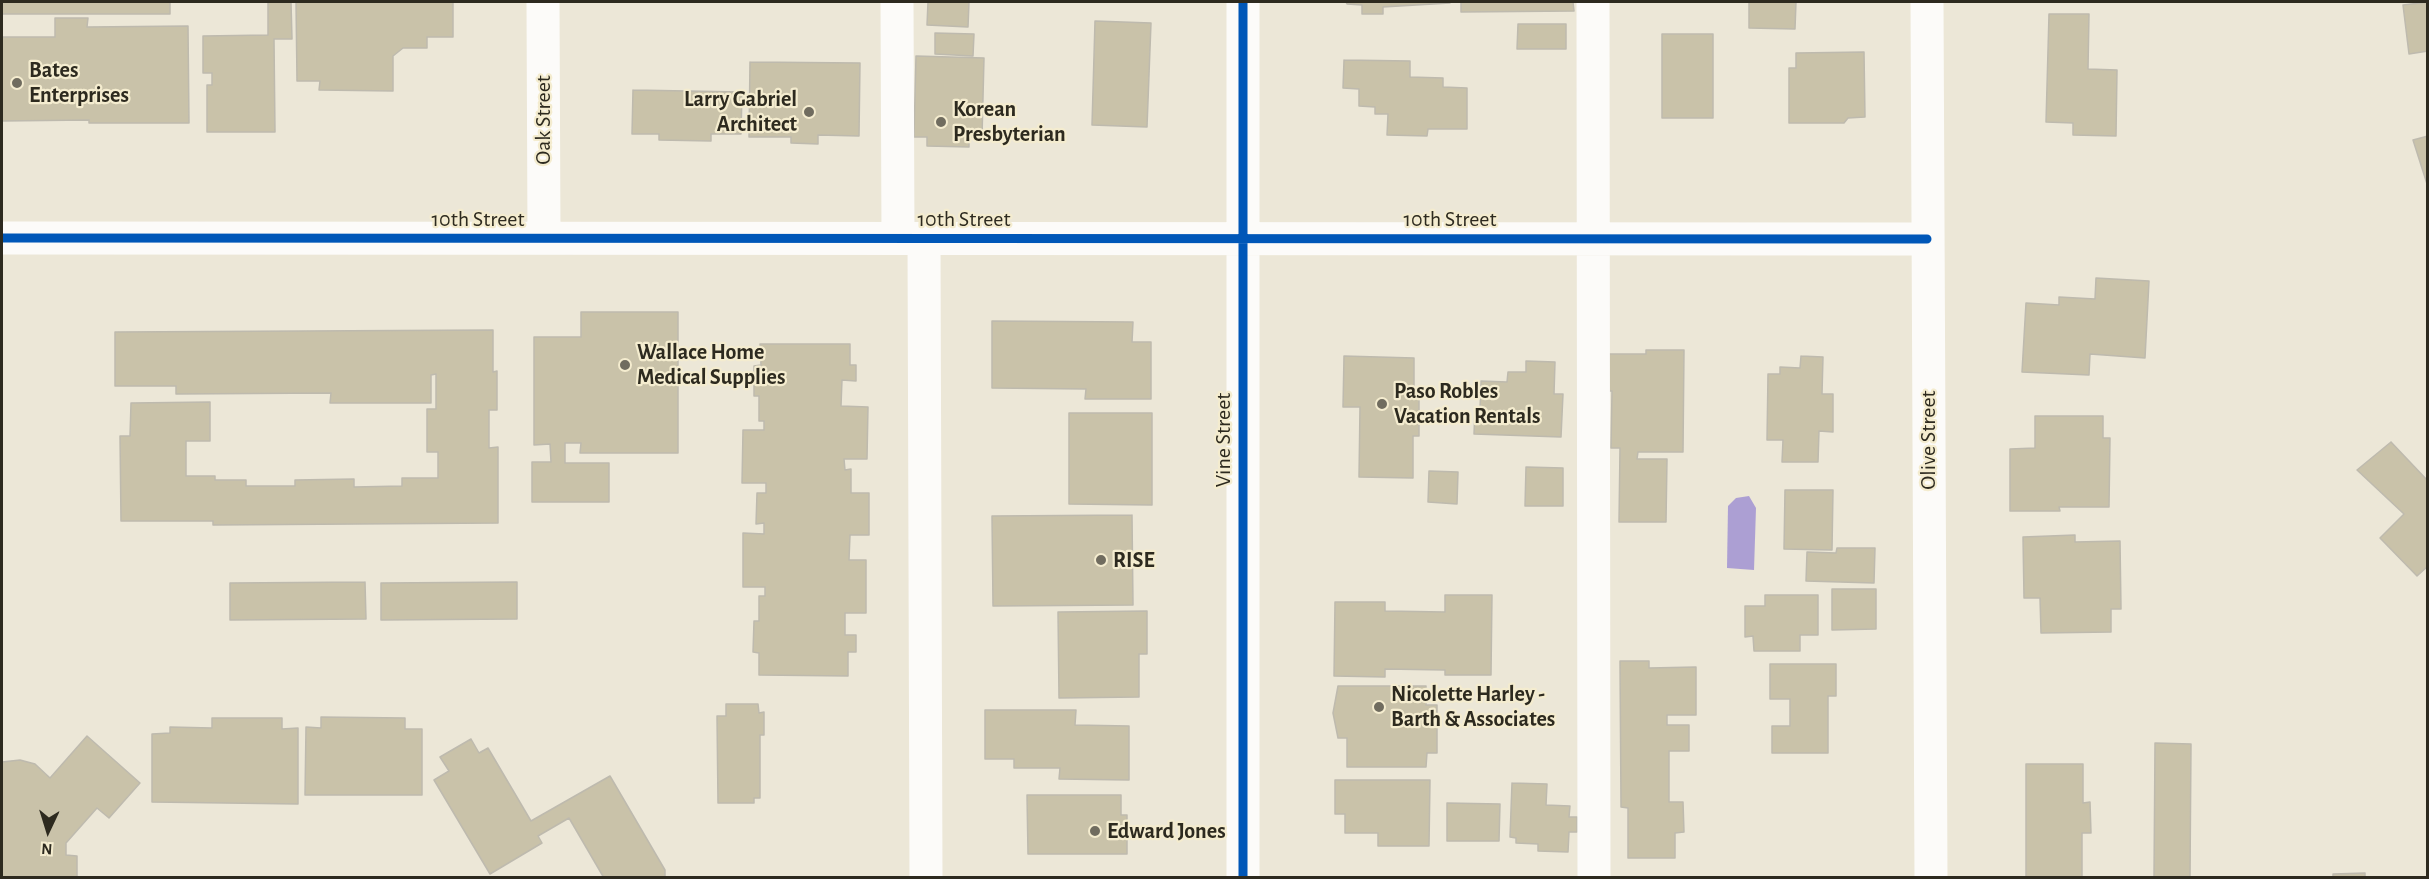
<!DOCTYPE html>
<html>
<head>
<meta charset="utf-8">
<style>
  body { margin:0 }
  #map { position:relative; width:2429px; height:879px; overflow:hidden; background:#ece7d7; font-family:"Alegreya Sans",sans-serif }
  canvas { display:block }
  .frame { position:absolute; inset:0; border:3px solid #2d2a1f; pointer-events:none }
  .north { position:absolute; left:18px; top:801px; width:60px; height:60px; -webkit-text-stroke:4px #f4eccf; paint-order:stroke; rotate:184deg; font-size:16px; font-weight:700; line-height:24px; text-align:center; color:#2d2a1f }
  .north::after { content:''; display:block; margin:auto; width:21px; height:27px; background:#2d2a1f; clip-path:polygon(50% 0,100% 100%,50% 72%,0 100%) }
</style>
</head>
<body>
<div id="map">
<canvas width="2429" height="879"></canvas>
<div class="frame"></div>
<div class="north">N</div>
</div>
<script>
const g = document.querySelector('canvas').getContext('2d');
g.lineJoin = 'round';
function paint(path, color) {
  g.fillStyle = color;
  g.fill(path, 'evenodd');
}
function poly(rows) {
  const path = new Path2D();
  for (const r of rows) {
    path.moveTo(r[0], r[1]);
    for (let i = 2; i < r.length; i += 2) path.lineTo(r[i], r[i + 1]);
  }
  return path;
}
function strokePath(path, color, width, dash) {
  g.strokeStyle = color;
  g.lineWidth = width;
  g.lineCap = dash ? 'butt' : 'round';
  g.setLineDash(dash || []);
  g.stroke(path);
}
function drawText(font, color, halo, rows, align = 'center') {
  g.font = font + ' "Alegreya Sans",sans-serif';
  g.lineWidth = 4.5;
  g.setLineDash([]);
  g.textBaseline = 'middle';
  g.strokeStyle = halo;
  g.fillStyle = color;
  for (const [text, x, y, turn = 0] of rows) {
    g.save();
    g.translate(x, y);
    g.rotate((+turn || 0) * Math.PI / 180);
    g.textAlign = isNaN(turn) ? turn : align;
    if (halo) g.strokeText(text, 0, 0);
    g.fillText(text, 0, 0);
    g.restore();
  }
}
const water = poly([
  [1749,496,1756,508,1754,570,1727,568,1728,506,1736,498]
]);
const building = poly([
  [2,2,170,2,170,14,2,14,2,2],
  [268,2,291,2,292,39,274,39,275,132,207,132,207,85,212,85,212,73,203,73,203,36,268,35,268,2],
  [296,2,453,2,453,37,427,37,427,48,403,48,393,56,393,91,319,90,320,81,297,81,296,2],
  [928,2,969,2,968,27,927,25,928,2],
  [1346,2,1450,2,1450,3,1383,7,1383,14,1362,14,1362,5,1347,4,1346,2],
  [1461,2,1573,2,1574,11,1461,12,1461,2],
  [1749,2,1796,2,1795,29,1749,28,1749,2],
  [2428,2,2428,51,2409,54,2403,5,2428,2],
  [2049,14,2089,14,2088,69,2117,70,2116,136,2073,135,2073,123,2046,122,2049,14],
  [55,18,88,18,87,27,188,26,189,123,89,123,89,120,2,121,2,37,55,37,55,18],
  [1095,21,1151,23,1147,127,1092,125,1095,21],
  [1518,24,1566,24,1566,49,1517,49,1518,24],
  [935,33,974,34,973,56,935,54,935,33],
  [1662,34,1713,34,1713,118,1662,118,1662,34],
  [1864,52,1865,117,1848,118,1844,123,1789,123,1789,68,1796,68,1796,53,1864,52],
  [916,56,984,58,982,137,969,137,969,147,927,146,927,137,914,137,916,56],
  [1344,60,1410,61,1410,77,1443,78,1443,87,1467,88,1467,129,1428,129,1427,136,1387,135,1388,114,1375,114,1375,107,1359,106,1359,89,1343,88,1344,60],
  [750,62,860,63,859,136,818,135,818,144,791,143,791,137,749,137,750,62],
  [633,90,742,92,741,134,711,134,711,141,659,140,659,134,632,134,633,90],
  [2428,136,2428,187,2413,140,2428,136],
  [2096,278,2149,281,2145,358,2090,354,2089,375,2022,372,2026,303,2059,305,2059,297,2095,299,2096,278],
  [581,312,678,312,678,453,580,453,581,443,565,443,565,463,609,463,609,502,532,502,532,462,551,462,550,444,534,445,534,337,581,337,581,312],
  [992,321,1133,322,1132,342,1151,342,1151,399,1085,399,1086,389,992,388,992,321],
  [493,330,493,372,497,371,497,410,489,410,489,448,498,447,498,523,213,525,213,521,121,521,120,436,130,436,131,403,210,402,210,441,186,441,186,476,215,476,215,480,246,480,246,486,295,486,295,480,354,479,354,487,402,486,402,478,438,478,438,452,427,452,427,409,436,409,436,374,431,375,431,403,330,403,331,393,176,394,176,386,115,386,115,332,493,330],
  [760,344,850,344,850,365,856,365,856,381,842,380,841,406,868,407,867,459,844,459,845,470,851,469,851,493,869,493,869,535,850,535,849,560,866,560,866,613,845,613,845,635,856,635,856,652,848,652,848,676,759,675,759,653,753,652,754,621,759,621,759,596,765,596,765,587,743,587,743,533,764,534,764,523,756,524,757,493,766,493,766,483,742,483,743,430,764,430,764,421,759,421,759,396,754,396,754,366,761,365,760,344],
  [1646,350,1684,350,1683,452,1638,452,1637,459,1667,459,1666,522,1619,522,1620,448,1611,448,1612,391,1608,391,1608,354,1646,354,1646,350],
  [1344,356,1414,358,1414,394,1419,395,1419,436,1413,436,1413,478,1359,477,1360,407,1343,407,1344,356],
  [1801,356,1823,357,1822,394,1833,394,1833,432,1819,431,1818,462,1782,462,1783,440,1767,440,1768,374,1780,374,1780,367,1800,368,1801,356],
  [1526,361,1555,362,1554,394,1563,394,1561,437,1474,434,1475,409,1480,410,1481,381,1507,382,1508,372,1526,372,1526,361],
  [1069,413,1152,413,1152,505,1069,504,1069,413],
  [2035,416,2103,416,2103,438,2110,438,2109,507,2059,507,2060,511,2010,511,2010,449,2035,448,2035,416],
  [2391,442,2428,481,2428,566,2417,576,2380,538,2404,514,2357,470,2391,442],
  [1526,467,1563,468,1563,506,1525,506,1526,467],
  [1429,471,1458,472,1457,504,1428,502,1429,471],
  [1785,490,1833,490,1832,550,1784,549,1785,490],
  [1132,515,1133,605,993,606,992,516,1132,515],
  [2075,535,2075,542,2120,541,2121,609,2111,609,2111,632,2041,633,2040,598,2024,598,2023,537,2075,535],
  [1837,548,1875,548,1874,583,1806,581,1807,552,1836,553,1837,548],
  [365,582,366,619,230,620,230,583,365,582],
  [517,582,517,619,381,620,381,583,517,582],
  [1832,589,1876,589,1876,629,1832,630,1832,589],
  [1445,595,1492,595,1491,675,1445,675,1445,670,1385,669,1385,677,1334,676,1335,602,1385,602,1385,611,1445,612,1445,595],
  [1765,595,1818,595,1818,635,1800,635,1800,651,1754,651,1753,636,1745,637,1745,606,1765,606,1765,595],
  [1147,611,1147,654,1139,654,1139,697,1059,698,1058,612,1147,611],
  [1620,661,1649,661,1649,668,1696,667,1696,715,1667,715,1667,725,1689,725,1689,751,1669,751,1669,802,1683,802,1684,832,1675,833,1675,858,1628,858,1628,808,1621,807,1620,661],
  [1770,664,1836,664,1836,696,1828,696,1828,753,1772,753,1772,726,1790,726,1790,699,1770,699,1770,664],
  [1338,686,1426,686,1426,705,1437,705,1437,753,1427,753,1426,767,1347,767,1347,738,1338,738,1333,713,1338,686],
  [726,704,758,704,759,713,764,712,764,735,760,735,760,798,754,798,754,803,718,803,717,716,726,716,726,704],
  [985,710,1076,710,1075,725,1129,726,1129,780,1059,779,1060,768,1014,768,1014,759,985,759,985,710],
  [321,717,405,718,405,729,422,729,422,795,305,795,306,727,321,728,321,717],
  [212,718,282,718,282,729,298,728,298,804,152,802,152,734,170,733,170,727,212,728,212,718],
  [87,736,140,783,109,818,97,808,66,843,66,855,77,856,77,878,2,878,2,762,20,760,35,764,50,778,87,736],
  [471,739,479,753,488,748,531,821,610,776,665,870,665,878,604,878,569,818,538,836,542,843,490,874,434,780,449,771,440,757,471,739],
  [2155,743,2191,744,2190,878,2154,878,2155,743],
  [2026,764,2083,764,2083,803,2090,802,2091,833,2082,833,2082,878,2026,878,2026,764],
  [1335,780,1430,780,1429,846,1378,846,1378,833,1345,833,1345,814,1335,814,1335,780],
  [1512,783,1547,784,1546,805,1570,806,1569,817,1577,817,1577,832,1569,832,1568,852,1538,851,1538,844,1516,843,1516,838,1510,837,1512,783],
  [1027,795,1121,795,1121,815,1127,815,1127,854,1028,854,1027,795],
  [1447,803,1500,804,1499,841,1447,841,1447,803],
  [2365,873,2365,878,2333,878,2333,874,2365,873]
]);
const minor = poly([
  [543,2,544,238],
  [897,2,898,238],
  [1593,2,1594,878],
  [1927,2,1931,878],
  [2,238,1927,239],
  [924,238,926,878],
  [1243,878,1243,2]
]);
const cycleway = poly([
  [2,238,1927,239],
  [1243,878,1243,2]
]);
const markers = [
  [17,83,6,"#706c5f"],
  [809,112,6,"#706c5f"],
  [941,122,6,"#706c5f"],
  [625,365,6,"#706c5f"],
  [1382,404,6,"#706c5f"],
  [1101,560,6,"#706c5f"],
  [1379,707,6,"#706c5f"],
  [1095,831,6,"#706c5f"]
];
const poiNames = [
  ["Bates",29,70],
  ["Enterprises",29,95],
  ["Larry Gabriel",797,99,"right"],
  ["Architect",797,124,"right"],
  ["Korean",953,109],
  ["Presbyterian",953,134],
  ["Wallace Home",637,352],
  ["Medical Supplies",637,377],
  ["Paso Robles",1394,391],
  ["Vacation Rentals",1394,416],
  ["RISE",1113,560],
  ["Nicolette Harley -",1391,694],
  ["Barth & Associates",1391,719],
  ["Edward Jones",1107,831]
];
const streetNames = [
  ["Oak Street",543,120,-90],
  ["10th Street",478,219],
  ["10th Street",964,219],
  ["10th Street",1450,219],
  ["Vine Street",1223,440,-90],
  ["Olive Street",1928,440,-90]
];
paint(water, '#ac9fd3');
paint(building, '#c9c2a9');
strokePath(building, '#bebaae', 1.5);
strokePath(minor, '#fcfbf9', 33);
strokePath(cycleway, '#0057b8', 9);
for (const [x, y, r, color] of markers) {
  const dot = new Path2D();
  dot.arc(x, y, r, 0, 2 * Math.PI);
  g.fillStyle = color;
  g.fill(dot);
  strokePath(dot, '#f4eccf', 2);
}
drawText('bold 22px', '#2d2a1f', '#f4eccf', poiNames, 'left');
drawText('22px', '#2d2a1f', '#f4eccf', streetNames);
</script>
</body>
</html>
